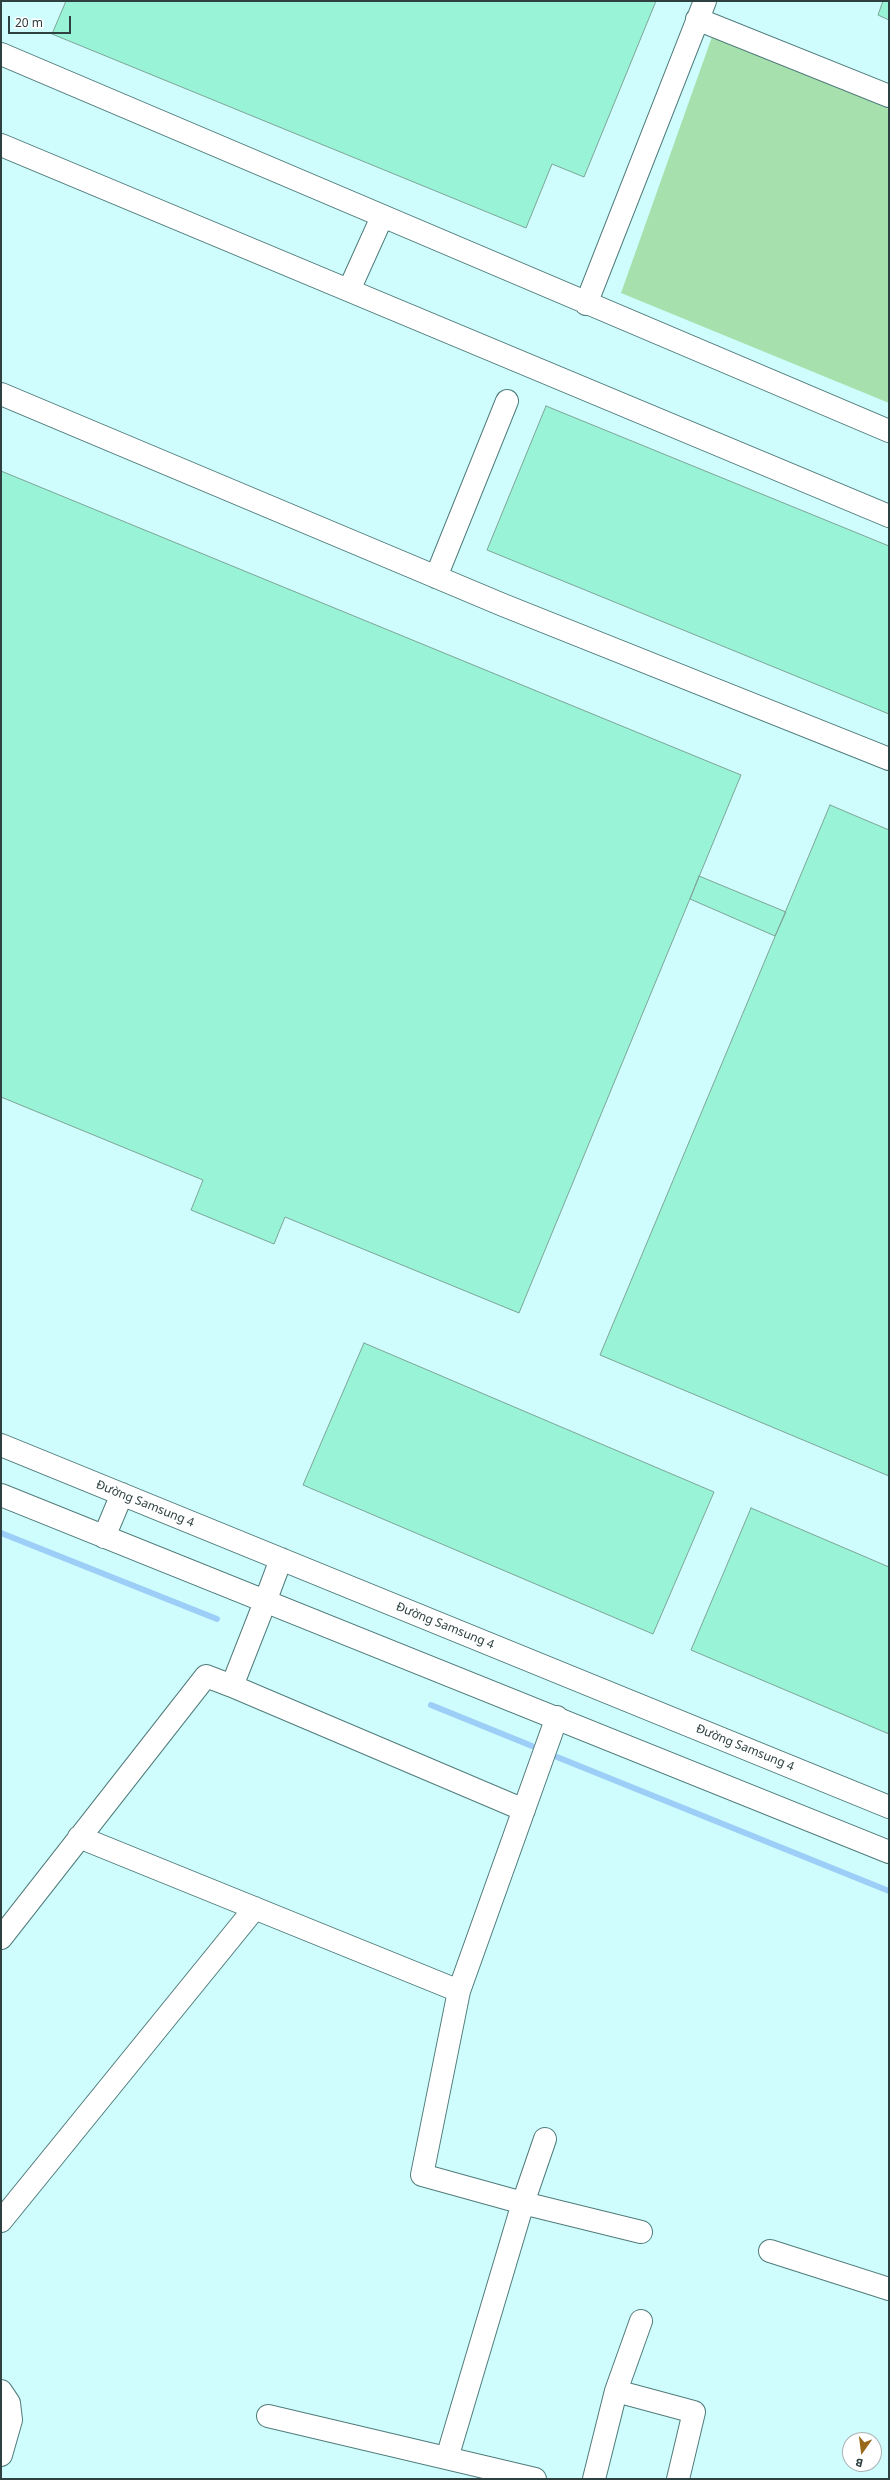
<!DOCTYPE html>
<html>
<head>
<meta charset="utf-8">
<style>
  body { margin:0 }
  #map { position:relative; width:890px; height:2480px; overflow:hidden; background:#cffdfd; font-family:"Noto Sans",sans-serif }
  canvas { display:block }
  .frame { position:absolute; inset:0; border:2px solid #2e4040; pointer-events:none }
  .north { position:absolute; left:842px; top:2432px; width:40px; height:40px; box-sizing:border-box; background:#fff; border:1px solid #abb3b3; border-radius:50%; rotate:194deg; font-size:11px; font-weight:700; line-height:16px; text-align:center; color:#2e4040 }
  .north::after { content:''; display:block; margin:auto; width:14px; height:18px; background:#986919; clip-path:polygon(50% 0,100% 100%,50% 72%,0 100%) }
  .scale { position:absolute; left:8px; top:16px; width:63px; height:18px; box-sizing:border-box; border:2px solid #2e4040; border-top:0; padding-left:5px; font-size:12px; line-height:14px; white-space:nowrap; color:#2e4040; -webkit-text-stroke:3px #fff; paint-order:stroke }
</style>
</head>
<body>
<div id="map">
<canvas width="890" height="2480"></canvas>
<div class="frame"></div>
<div class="north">B</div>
<div class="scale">20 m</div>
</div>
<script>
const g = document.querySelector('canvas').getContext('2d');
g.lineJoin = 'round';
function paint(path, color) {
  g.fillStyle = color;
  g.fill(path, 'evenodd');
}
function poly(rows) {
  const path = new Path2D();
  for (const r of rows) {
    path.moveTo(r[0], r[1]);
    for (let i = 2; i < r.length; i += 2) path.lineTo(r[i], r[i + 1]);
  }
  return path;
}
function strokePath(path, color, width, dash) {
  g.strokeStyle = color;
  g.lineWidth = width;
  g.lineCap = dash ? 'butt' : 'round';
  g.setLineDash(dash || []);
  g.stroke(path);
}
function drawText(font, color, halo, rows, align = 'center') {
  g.font = font + ' "Noto Sans",sans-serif';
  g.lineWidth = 3.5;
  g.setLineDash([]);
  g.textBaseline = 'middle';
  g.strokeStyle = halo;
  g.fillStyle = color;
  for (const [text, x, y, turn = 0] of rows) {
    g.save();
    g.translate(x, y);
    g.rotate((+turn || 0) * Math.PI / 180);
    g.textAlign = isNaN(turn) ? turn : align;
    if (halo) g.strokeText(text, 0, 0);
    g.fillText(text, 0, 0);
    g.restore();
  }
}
const green = poly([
  [713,34,889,109,889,403,621,293]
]);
const stream = poly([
  [1,1533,217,1619],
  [431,1705,532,1746],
  [557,1757,889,1891]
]);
const building = poly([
  [66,1,656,1,584,177,552,164,526,228,52,34,66,1],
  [883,1,889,1,889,20,878,15,883,1],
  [546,406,889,546,889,714,487,550,546,406],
  [1,471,741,775,519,1313,285,1217,274,1244,191,1210,203,1180,1,1097,1,471],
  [830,805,889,830,889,1476,600,1355,830,805],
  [699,876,786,912,775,936,690,899,699,876],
  [364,1343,714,1492,653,1634,303,1485,364,1343],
  [751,1508,889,1567,889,1734,691,1650,751,1508]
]);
const minor = poly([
  [697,19,889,96],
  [1,54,889,431],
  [1,145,889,516],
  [349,290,382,217],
  [586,304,705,1],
  [1,394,503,605,889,759],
  [436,577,507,401],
  [232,1686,524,1810],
  [79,1837,459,1991,557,1717],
  [1,1938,206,1676,232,1686,265,1602],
  [459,1991,422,2175,523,2203,641,2232],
  [1,2221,255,1908],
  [770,2251,889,2289],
  [1,2391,9,2403,11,2420,1,2455],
  [616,2391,641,2321],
  [268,2416,535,2479],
  [447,2458,523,2203,545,2139],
  [594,2479,616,2391,694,2412,678,2479]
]);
const major = poly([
  [1,1445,889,1807],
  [1,1495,889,1852],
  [104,1537,122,1494],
  [265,1602,281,1559]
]);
const streetNames = [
  ["Đường Samsung 4",145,1504,22],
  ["Đường Samsung 4",445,1626,22],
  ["Đường Samsung 4",745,1748,22]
];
paint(green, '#a6e1ad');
strokePath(stream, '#9dcef7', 6);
paint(building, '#99f3d7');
strokePath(building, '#7da497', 1);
strokePath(minor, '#517b7b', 24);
strokePath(major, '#517b7b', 24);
strokePath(minor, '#fff', 22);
strokePath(major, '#fff', 22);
drawText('12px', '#2e4040', '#fff', streetNames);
</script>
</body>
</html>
